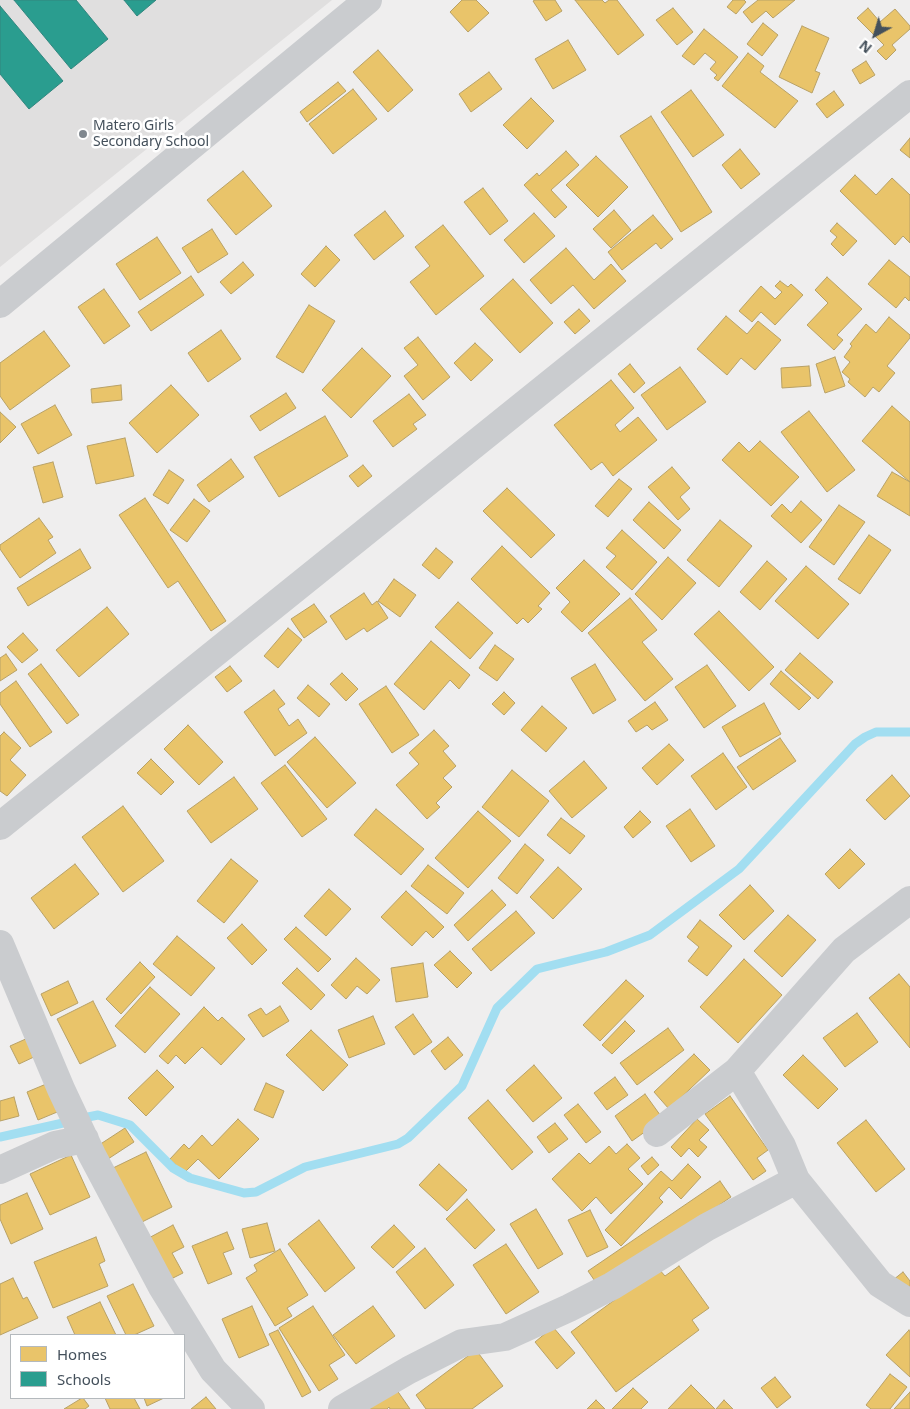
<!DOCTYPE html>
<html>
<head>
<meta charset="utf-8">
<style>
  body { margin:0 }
  #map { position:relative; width:910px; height:1409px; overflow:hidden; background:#efeeee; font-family:"Noto Sans",sans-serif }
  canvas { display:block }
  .legend { position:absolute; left:10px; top:1334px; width:175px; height:65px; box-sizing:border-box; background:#fff; border:1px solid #b4b9bd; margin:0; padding:6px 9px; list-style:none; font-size:15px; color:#44505b }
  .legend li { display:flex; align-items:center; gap:10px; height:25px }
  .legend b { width:25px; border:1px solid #b4b9bd }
  .north { position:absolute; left:850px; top:10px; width:50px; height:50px; -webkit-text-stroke:4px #fff; paint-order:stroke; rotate:219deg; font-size:14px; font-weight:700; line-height:20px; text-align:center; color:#44505b }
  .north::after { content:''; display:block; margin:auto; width:18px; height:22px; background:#44505b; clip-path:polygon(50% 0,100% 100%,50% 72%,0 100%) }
</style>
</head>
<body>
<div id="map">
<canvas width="910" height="1409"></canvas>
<ul class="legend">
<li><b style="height:14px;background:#e9c46a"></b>Homes</li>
<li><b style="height:14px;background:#2a9d8f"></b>Schools</li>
</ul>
<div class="north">N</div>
</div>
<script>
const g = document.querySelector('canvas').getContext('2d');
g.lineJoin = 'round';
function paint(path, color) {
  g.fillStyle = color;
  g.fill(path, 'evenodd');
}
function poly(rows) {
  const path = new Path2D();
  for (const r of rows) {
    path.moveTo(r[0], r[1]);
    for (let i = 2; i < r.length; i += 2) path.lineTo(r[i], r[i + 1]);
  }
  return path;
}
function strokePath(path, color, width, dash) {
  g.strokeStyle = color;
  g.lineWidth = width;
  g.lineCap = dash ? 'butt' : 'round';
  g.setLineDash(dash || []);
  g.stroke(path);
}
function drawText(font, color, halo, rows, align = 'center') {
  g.font = font + ' "Noto Sans",sans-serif';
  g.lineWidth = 5;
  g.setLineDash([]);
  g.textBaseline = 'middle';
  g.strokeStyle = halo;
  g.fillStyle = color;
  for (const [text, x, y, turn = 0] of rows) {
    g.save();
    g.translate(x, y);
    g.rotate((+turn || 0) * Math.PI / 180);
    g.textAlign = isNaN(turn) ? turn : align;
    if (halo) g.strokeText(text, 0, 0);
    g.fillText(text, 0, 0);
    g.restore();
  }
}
const education = poly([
  [0,0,332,0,0,267]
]);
const homes = poly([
  [462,0,476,0,489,13,468,32,450,12,462,0],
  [535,0,555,0,562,11,546,21,533,1,535,0],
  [575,0,602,0,605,3,609,0,617,0,644,35,618,55,575,0],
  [733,0,744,0,746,2,736,14,727,7,733,0],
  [758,0,795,0,773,18,766,11,752,23,743,12,758,0],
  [673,8,693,32,677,45,656,20,673,8],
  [868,8,880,22,895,9,910,26,910,29,892,45,896,50,886,60,877,51,884,45,857,18,868,8],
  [763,23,778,35,762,56,747,44,763,23],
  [802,26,829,38,815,71,820,73,812,93,779,77,802,26],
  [704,29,738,57,718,81,714,78,717,75,710,69,716,62,705,53,694,65,682,56,704,29],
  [568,40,586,70,553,89,535,59,568,40],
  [378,50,413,90,388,112,353,72,378,50],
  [748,53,764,66,760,72,798,101,775,128,722,86,748,53],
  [866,61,875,75,860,84,852,70,866,61],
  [489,72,502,89,471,112,459,94,489,72],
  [338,82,346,91,307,122,300,112,338,82],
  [353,89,377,119,333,154,309,124,353,89],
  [691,90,724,135,693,157,661,112,691,90],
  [834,91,844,105,827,118,816,104,834,91],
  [531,98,554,121,527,149,503,125,531,98],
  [651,116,712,212,681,232,620,136,651,116],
  [910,138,910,158,900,150,910,138],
  [740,149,760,174,741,189,722,165,740,149],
  [566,151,579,165,551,190,567,207,555,218,524,185,537,173,539,176,566,151],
  [596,156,628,187,598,217,566,185,596,156],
  [243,171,272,206,236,235,207,200,243,171],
  [855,175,876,195,892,178,910,195,910,243,903,236,895,245,840,191,855,175],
  [483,188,508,221,490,235,464,202,483,188],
  [614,210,631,230,611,248,593,229,614,210],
  [385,211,404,236,374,260,354,235,385,211],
  [534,213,555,236,524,263,504,240,534,213],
  [653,215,673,239,661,249,656,243,622,270,608,252,653,215],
  [837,223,857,241,843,256,831,244,837,237,830,231,837,223],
  [443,225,484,276,436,315,410,282,430,266,415,247,443,225],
  [212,229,228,254,198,273,182,248,212,229],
  [157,237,181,273,140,300,116,264,157,237],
  [326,246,340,260,315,287,301,274,326,246],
  [566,248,594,280,611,264,626,281,594,309,573,285,551,304,530,280,566,248],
  [889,260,910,277,910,299,909,301,905,297,896,308,868,284,889,260],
  [243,262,254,275,231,294,220,282,243,262],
  [191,276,204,295,151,331,138,312,191,276],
  [827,277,862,309,837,335,843,340,834,350,807,325,828,303,815,290,827,277],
  [513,279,553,323,520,353,480,309,513,279],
  [780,281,788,287,791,284,803,295,775,325,761,312,752,322,739,311,761,286,775,299,782,292,775,286,780,281],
  [104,289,130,326,104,344,78,307,104,289],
  [309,305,335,321,303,373,276,357,309,305],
  [579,309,590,321,575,334,564,322,579,309],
  [726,316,747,334,758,321,781,340,755,370,741,358,727,375,697,349,726,316],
  [889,317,910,335,910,338,887,366,895,373,879,392,873,387,865,397,848,382,850,379,842,372,850,362,844,357,852,346,850,344,866,324,876,333,889,317],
  [221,330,241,359,208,382,188,353,221,330],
  [44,331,70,366,10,410,0,396,0,363,44,331],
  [418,337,450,377,423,400,404,376,418,365,404,348,418,337],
  [475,343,493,360,471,381,454,363,475,343],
  [362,348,391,376,351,418,322,390,362,348],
  [835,357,845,386,825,393,816,364,835,357],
  [630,364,645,383,634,393,618,374,630,364],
  [809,366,811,386,782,388,781,368,809,366],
  [680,367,706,402,667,430,641,395,680,367],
  [611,380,634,408,615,425,620,432,638,417,657,440,613,476,602,462,591,470,554,425,611,380],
  [121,385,122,400,92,403,91,389,121,385],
  [171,385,199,415,157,453,129,423,171,385],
  [286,393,296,408,260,431,250,416,286,393],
  [409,394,426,415,413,424,417,429,393,447,373,421,409,394],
  [55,405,72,435,38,454,21,424,55,405],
  [892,406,910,422,910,482,862,441,892,406],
  [809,411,855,470,827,492,781,432,809,411],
  [0,412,16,427,0,443,0,412],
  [325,416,348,456,279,497,254,457,325,416],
  [125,438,134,476,96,484,87,446,125,438],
  [760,441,799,477,771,506,722,460,739,442,749,452,760,441],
  [231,459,244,477,209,502,197,485,231,459],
  [53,462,63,497,43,503,33,467,53,462],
  [363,465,372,476,358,487,349,476,363,465],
  [672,467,690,488,680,497,690,509,678,520,648,487,672,467],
  [169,470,184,480,168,504,153,495,169,470],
  [892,472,910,482,910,516,877,496,892,472],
  [619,479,632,489,608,517,595,506,619,479],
  [507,488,555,535,531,558,483,511,507,488],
  [145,498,226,621,211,631,178,581,168,588,119,515,145,498],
  [194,499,210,511,187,542,170,530,194,499],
  [801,501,822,520,801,543,771,516,782,504,791,513,801,501],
  [649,502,681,530,664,549,633,520,649,502],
  [839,505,865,522,834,565,809,547,839,505],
  [39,518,53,537,48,540,56,553,20,578,0,549,0,545,39,518],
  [720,520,752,546,719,587,687,560,720,520],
  [622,530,657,562,632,590,606,567,616,556,606,548,622,530],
  [869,535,891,550,860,594,838,579,869,535],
  [502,546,550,593,538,606,542,609,528,623,523,618,517,624,471,579,502,546],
  [436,548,453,562,439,579,422,565,436,548],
  [80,549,91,568,28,606,17,588,80,549],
  [668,557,696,583,662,620,635,594,668,557],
  [584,560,620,594,582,632,561,612,570,602,556,588,584,560],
  [767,561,787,579,760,610,740,592,767,561],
  [806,566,849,604,818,639,775,601,806,566],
  [394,579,416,595,400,617,378,601,394,579],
  [364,593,372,605,377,601,388,618,367,632,364,628,346,640,330,616,364,593],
  [630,598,657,630,642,642,673,679,645,701,588,633,630,598],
  [458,602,493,633,470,659,435,627,458,602],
  [314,604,327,622,304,638,291,619,314,604],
  [107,607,129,634,79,677,56,650,107,607],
  [719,611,774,667,749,691,694,634,719,611],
  [288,628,302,640,278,668,264,656,288,628],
  [23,633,38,650,22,663,7,647,23,633],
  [431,641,470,675,459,689,450,680,424,710,394,684,431,641],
  [495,645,514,659,497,681,479,668,495,645],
  [800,653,833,682,818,699,785,670,800,653],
  [6,654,17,670,0,681,0,658,6,654],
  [41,664,79,715,67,724,28,674,41,664],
  [595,664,616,700,593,714,571,678,595,664],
  [707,665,736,706,704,728,675,687,707,665],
  [230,666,242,681,227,692,215,677,230,666],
  [781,671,811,698,799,710,770,684,781,671],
  [342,673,358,689,346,701,330,684,342,673],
  [16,681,52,732,30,747,0,704,0,693,16,681],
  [308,685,330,704,319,717,297,698,308,685],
  [386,686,419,735,392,753,359,704,386,686],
  [274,690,285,704,278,709,289,726,298,719,307,733,275,756,244,712,274,690],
  [504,692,515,703,504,715,492,704,504,692],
  [655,702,668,720,652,730,647,725,636,732,628,721,655,702],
  [764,703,781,734,740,757,722,727,764,703],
  [542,706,567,728,546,752,521,730,542,706],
  [188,725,223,762,199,785,164,749,188,725],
  [434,730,449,746,443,751,456,766,443,778,452,787,436,803,440,807,427,819,396,785,419,764,409,753,434,730],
  [4,732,21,748,10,760,26,775,7,796,0,791,0,736,4,732],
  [315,737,356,783,327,808,287,762,315,737],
  [780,738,796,761,753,790,737,767,780,738],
  [669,744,684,760,657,785,642,768,669,744],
  [723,753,747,787,716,810,691,776,723,753],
  [151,759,174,782,161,795,137,773,151,759],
  [584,761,607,788,572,818,549,791,584,761],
  [285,765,327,819,302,837,261,783,285,765],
  [512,770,549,801,519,837,482,807,512,770],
  [892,775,910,796,885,820,866,800,892,775],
  [234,777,258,809,211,843,187,811,234,777],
  [123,806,164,861,123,892,82,837,123,806],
  [376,809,424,849,401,875,354,835,376,809],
  [690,809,715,846,691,862,666,826,690,809],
  [478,811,511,841,468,888,435,858,478,811],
  [640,811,651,822,633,838,624,827,640,811],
  [561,818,585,836,570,854,547,835,561,818],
  [525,844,544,860,517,894,498,878,525,844],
  [850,849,865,864,839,889,825,874,850,849],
  [231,859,258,881,224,923,197,901,231,859],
  [75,864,99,894,54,929,31,898,75,864],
  [428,865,464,893,447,914,411,886,428,865],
  [558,867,582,889,553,919,530,897,558,867],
  [750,885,774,911,744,940,719,915,750,885],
  [329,889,351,909,326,936,304,916,329,889],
  [492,890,506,905,468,941,454,925,492,890],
  [406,891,444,927,433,938,426,931,412,946,381,917,406,891],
  [516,911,535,933,491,971,472,949,516,911],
  [788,915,816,940,782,977,754,951,788,915],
  [700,920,732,946,707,976,688,961,699,947,687,937,700,920],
  [242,924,267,950,252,965,227,938,242,924],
  [296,927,331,959,318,972,284,939,296,927],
  [177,936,215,968,191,996,153,964,177,936],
  [450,951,472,973,457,988,434,965,450,951],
  [356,958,380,980,367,994,357,986,346,999,331,985,356,958],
  [744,959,782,995,738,1043,700,1007,744,959],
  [140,962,155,977,121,1014,106,999,140,962],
  [423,963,428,997,396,1002,391,968,423,963],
  [297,968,325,995,311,1010,282,983,297,968],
  [899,974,910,987,910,1048,869,998,899,974],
  [626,980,644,996,600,1041,583,1025,626,980],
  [68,981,78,1003,51,1016,41,994,68,981],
  [150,987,180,1014,145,1053,115,1026,150,987],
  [93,1001,116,1046,80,1064,57,1019,93,1001],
  [280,1006,289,1021,263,1037,248,1015,261,1008,266,1015,280,1006],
  [204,1007,218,1021,222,1017,245,1039,221,1065,202,1047,185,1064,176,1055,168,1064,159,1056,204,1007],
  [857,1013,878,1042,845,1067,823,1038,857,1013],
  [413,1014,432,1042,414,1055,395,1027,413,1014],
  [373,1016,385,1044,349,1058,338,1030,373,1016],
  [625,1021,635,1031,612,1054,602,1045,625,1021],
  [668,1028,684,1050,637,1085,620,1063,668,1028],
  [311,1030,348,1065,323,1091,286,1055,311,1030],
  [448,1037,463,1055,445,1070,431,1051,448,1037],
  [28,1038,36,1056,19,1064,10,1046,28,1038],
  [694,1054,710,1070,669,1109,654,1092,694,1054],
  [803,1055,838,1089,818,1109,783,1075,803,1055],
  [534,1065,562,1098,533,1122,506,1090,534,1065],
  [157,1070,174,1087,146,1116,128,1098,157,1070],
  [615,1077,628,1095,607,1110,594,1093,615,1077],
  [51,1082,62,1110,38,1120,27,1092,51,1082],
  [266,1083,284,1091,273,1118,254,1110,266,1083],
  [645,1094,663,1119,632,1141,615,1116,645,1094],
  [730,1096,768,1150,757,1158,766,1171,753,1180,705,1114,730,1096],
  [14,1097,19,1116,0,1121,0,1101,14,1097],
  [488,1100,533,1152,512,1170,468,1118,488,1100],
  [578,1104,601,1132,586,1143,564,1115,578,1104],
  [238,1119,259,1139,219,1179,198,1159,184,1173,170,1159,184,1144,189,1149,202,1135,212,1146,238,1119],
  [697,1119,709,1130,699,1140,707,1147,698,1157,689,1148,681,1157,671,1147,697,1119],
  [866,1120,905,1169,876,1192,837,1143,866,1120],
  [555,1123,568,1139,549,1153,537,1137,555,1123],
  [125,1128,134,1142,108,1159,99,1145,125,1128],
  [627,1144,640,1158,628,1169,643,1184,611,1214,596,1197,582,1211,552,1179,579,1153,590,1164,609,1146,616,1154,627,1144],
  [146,1152,172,1207,140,1223,113,1168,146,1152],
  [71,1155,90,1197,50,1215,30,1174,71,1155],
  [652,1157,659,1165,648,1175,641,1166,652,1157],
  [439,1164,467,1190,447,1211,419,1185,439,1164],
  [688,1164,701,1177,681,1199,669,1187,659,1198,663,1202,621,1246,605,1230,661,1171,672,1181,688,1164],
  [720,1181,731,1197,599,1287,588,1271,720,1181],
  [27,1193,43,1229,11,1244,0,1219,0,1205,27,1193],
  [467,1199,495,1230,475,1249,446,1219,467,1199],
  [536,1209,563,1254,538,1269,510,1224,536,1209],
  [590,1210,608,1247,587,1257,568,1220,590,1210],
  [319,1220,355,1268,325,1292,288,1244,319,1220],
  [267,1223,275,1251,250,1258,242,1229,267,1223],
  [173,1225,184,1247,172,1253,183,1273,167,1281,145,1240,173,1225],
  [394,1225,415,1247,393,1268,371,1247,394,1225],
  [227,1232,234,1249,223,1253,232,1274,208,1284,192,1246,227,1232],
  [96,1237,105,1261,99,1264,108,1286,53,1308,34,1262,96,1237],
  [506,1244,539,1292,506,1314,473,1265,506,1244],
  [425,1248,454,1285,425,1309,396,1272,425,1248],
  [280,1249,308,1295,287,1308,292,1316,275,1326,246,1278,257,1271,254,1265,280,1249],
  [679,1266,709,1308,692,1320,699,1330,616,1392,571,1332,658,1268,665,1276,679,1266],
  [903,1272,910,1281,910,1287,893,1280,903,1272],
  [13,1278,23,1299,27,1297,38,1318,0,1335,0,1284,13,1278],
  [133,1284,154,1326,134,1335,126,1335,107,1296,133,1284],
  [100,1302,116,1335,75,1335,67,1317,100,1302],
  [252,1306,269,1345,239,1358,222,1319,252,1306],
  [313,1306,345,1355,329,1365,338,1379,319,1391,279,1328,313,1306],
  [373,1306,395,1336,356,1364,333,1335,373,1306],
  [553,1327,575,1353,557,1369,535,1342,553,1327],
  [278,1330,311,1392,302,1397,269,1334,278,1330],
  [909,1330,910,1332,910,1377,886,1355,909,1330],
  [476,1350,503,1386,472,1409,426,1409,416,1395,476,1350],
  [890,1374,907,1387,890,1409,871,1409,866,1405,890,1374],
  [775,1377,791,1397,777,1408,761,1388,775,1377],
  [691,1385,715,1409,668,1409,691,1385],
  [394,1386,410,1409,390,1409,389,1407,387,1409,362,1409,394,1386],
  [633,1388,648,1402,641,1409,612,1409,633,1388],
  [910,1392,910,1409,894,1409,910,1392],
  [206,1397,216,1409,191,1409,206,1397],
  [82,1398,83,1398,89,1406,85,1409,64,1409,82,1398],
  [105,1398,134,1398,140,1409,110,1409,105,1398],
  [144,1398,164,1398,147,1406,144,1398],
  [596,1400,605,1409,587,1409,596,1400],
  [724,1400,733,1409,716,1409,724,1400]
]);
const schools = poly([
  [14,0,76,0,108,39,71,69,14,0],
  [124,0,156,0,137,16,124,0],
  [0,6,63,81,29,109,0,74,0,6]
]);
const stream = poly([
  [88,1117,98,1115,130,1125,173,1168,190,1178,244,1193,256,1192,305,1167,398,1144,408,1138,462,1086,497,1008,537,969,606,952,650,935,739,869,855,744,865,737,876,732,910,732],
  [0,1137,63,1123]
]);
const minor = poly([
  [0,304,368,0],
  [0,826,910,94],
  [910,900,844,950,737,1071,782,1146,796,1180,880,1284,910,1303],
  [0,944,61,1089,92,1155,162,1287,213,1370,251,1409],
  [657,1133,737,1071],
  [0,1170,55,1145,85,1139],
  [342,1409,409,1370,462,1343,505,1337,569,1308,612,1286,707,1227,796,1180]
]);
const markers = [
  [83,134,5,"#80878e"]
];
const poiNames = [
  ["Matero Girls",93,126],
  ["Secondary School",93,142]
];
paint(education, '#e0dfdf');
paint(homes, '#e9c46a');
strokePath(homes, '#b8a166', 1);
paint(schools, '#2a9d8f');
strokePath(schools, '#32867f', 1);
strokePath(stream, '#a2def1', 9);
strokePath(minor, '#cacccf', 28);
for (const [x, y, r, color] of markers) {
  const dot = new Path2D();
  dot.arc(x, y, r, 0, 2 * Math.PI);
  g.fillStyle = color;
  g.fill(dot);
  strokePath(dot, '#fff', 2);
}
drawText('14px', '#44505b', '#fff', poiNames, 'left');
</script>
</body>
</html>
